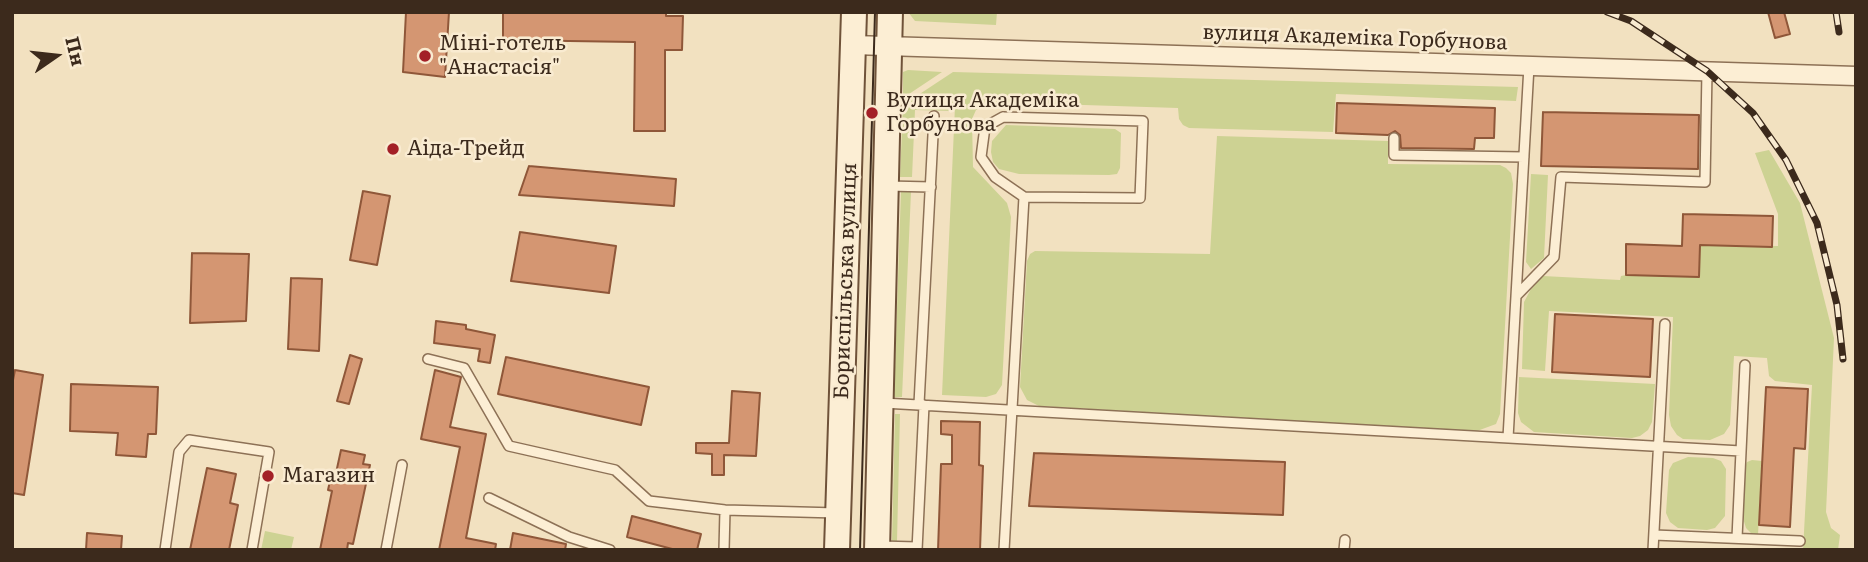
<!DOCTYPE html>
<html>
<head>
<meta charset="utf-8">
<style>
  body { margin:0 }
  #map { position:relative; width:1868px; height:562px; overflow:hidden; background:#f2e1c0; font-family:Literata,serif }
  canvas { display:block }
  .frame { position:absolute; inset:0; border:14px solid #3c2a1c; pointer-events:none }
  .north { position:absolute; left:21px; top:21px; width:70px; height:70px; -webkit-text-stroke:5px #f9ebd1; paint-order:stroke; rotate:76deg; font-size:19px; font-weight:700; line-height:28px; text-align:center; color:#3c2a1c }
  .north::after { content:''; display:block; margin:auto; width:24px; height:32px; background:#3c2a1c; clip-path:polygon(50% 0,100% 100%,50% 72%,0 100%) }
</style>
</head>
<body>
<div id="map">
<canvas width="1868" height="562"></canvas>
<div class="frame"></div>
<div class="north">Пн</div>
</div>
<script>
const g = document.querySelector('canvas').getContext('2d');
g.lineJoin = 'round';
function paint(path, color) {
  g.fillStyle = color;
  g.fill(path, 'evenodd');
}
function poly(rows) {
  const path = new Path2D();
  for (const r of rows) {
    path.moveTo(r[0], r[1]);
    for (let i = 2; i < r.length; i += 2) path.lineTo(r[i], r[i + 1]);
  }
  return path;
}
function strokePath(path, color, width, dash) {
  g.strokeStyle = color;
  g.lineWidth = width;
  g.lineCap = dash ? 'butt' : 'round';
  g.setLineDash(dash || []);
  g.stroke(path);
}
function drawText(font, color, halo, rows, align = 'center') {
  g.font = font + ' Literata,serif';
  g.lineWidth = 5;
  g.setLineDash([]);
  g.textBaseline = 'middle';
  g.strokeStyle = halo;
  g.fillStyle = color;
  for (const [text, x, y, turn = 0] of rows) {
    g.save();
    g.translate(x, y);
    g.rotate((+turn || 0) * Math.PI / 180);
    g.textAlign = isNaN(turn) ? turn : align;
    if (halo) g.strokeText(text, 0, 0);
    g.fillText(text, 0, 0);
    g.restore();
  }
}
const green = poly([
  [908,12,997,12,996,25,915,21],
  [908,70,942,72,903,98,903,72],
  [953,72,1518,87,1516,101,1336,94,1333,132,1189,128,1183,125,1179,119,1178,108,990,102,976,110,972,119,973,167,1007,203,1011,217,1002,385,996,394,986,397,942,395,955,106,953,111,915,110,912,177,900,177,903,105],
  [1006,125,1115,129,1121,133,1120,168,1117,174,1109,175,1019,174,999,169,993,162,991,152,992,141],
  [1217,136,1388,141,1388,164,1500,165,1506,168,1511,173,1513,184,1500,414,1496,424,1477,431,1039,406,1027,400,1020,387,1027,261,1030,254,1035,251,1210,254],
  [1769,150,1800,203,1834,338,1826,512,1831,528,1840,535,1838,550,1803,550,1812,385,1775,381,1769,376,1767,358,1734,356,1730,425,1724,434,1710,440,1683,439,1677,435,1671,426,1669,415,1673,317,1549,311,1545,371,1522,369,1524,302,1531,289,1543,276,1620,280,1621,276,1626,275,1699,277,1700,245,1778,246,1778,214,1755,153],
  [1531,174,1548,175,1544,258,1531,269,1526,262],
  [901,191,911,192,902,397,894,397],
  [1519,377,1655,384,1652,422,1648,430,1640,436,1632,438,1534,432,1521,422,1518,413],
  [895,414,900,414,897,541,892,541],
  [1688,457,1713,458,1721,461,1726,469,1725,516,1715,528,1707,530,1678,528,1670,522,1666,513,1669,470,1673,463],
  [1752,460,1762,461,1758,535,1751,533,1746,528,1742,515,1745,466,1747,462],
  [265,531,294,537,291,550,261,550]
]);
const building = poly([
  [406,12,449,12,445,77,403,72,406,12],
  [503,12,666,12,666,16,683,16,682,50,665,50,665,131,634,131,635,42,503,40,503,12],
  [1768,12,1784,12,1790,34,1775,38,1768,12],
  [1337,103,1495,108,1494,138,1475,138,1474,149,1401,148,1400,135,1395,131,1388,135,1336,133,1337,103],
  [1543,112,1699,115,1698,169,1541,166,1543,112],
  [529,166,676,179,674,206,519,195,529,166],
  [363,191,390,196,377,265,350,260,363,191],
  [1683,214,1773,216,1772,247,1700,245,1699,277,1626,275,1626,244,1682,246,1683,214],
  [520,232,616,246,609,293,511,281,520,232],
  [192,253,249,254,246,321,190,323,192,253],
  [291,278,322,279,319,351,288,349,291,278],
  [1555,314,1653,319,1650,377,1552,372,1555,314],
  [436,321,466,325,466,329,495,335,490,363,478,361,480,349,434,343,436,321],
  [350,355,362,359,349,404,337,401,350,355],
  [506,357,649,387,641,425,498,394,506,357],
  [15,370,43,375,24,495,12,493,12,385,15,370],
  [435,370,461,377,450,427,486,434,466,538,496,544,495,550,439,550,460,447,421,439,435,370],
  [71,384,158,387,156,434,148,434,146,457,116,455,118,433,70,431,71,384],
  [1766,387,1808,389,1805,449,1794,448,1790,527,1759,525,1766,387],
  [732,391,760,393,756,456,724,455,724,475,712,475,712,454,696,453,696,443,729,443,732,391],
  [941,421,980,422,979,465,983,466,980,550,938,550,941,464,952,464,952,435,941,434,941,421],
  [341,450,365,455,363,464,370,465,353,544,348,543,347,550,320,550,332,491,328,490,332,472,336,473,341,450],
  [1034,453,1285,462,1283,515,1029,506,1034,453],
  [207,468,236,474,230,503,238,505,229,550,190,550,207,468],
  [632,516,701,534,697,550,676,550,627,537,632,516],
  [87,533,122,536,121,550,86,550,87,533],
  [513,533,566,544,565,550,510,550,513,533]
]);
const lane = poly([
  [1003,117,1143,121,1140,198,1024,197,995,177,981,157,985,127,1003,117],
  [1394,138,1394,155,1524,157],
  [887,186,931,187],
  [1516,296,1554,257,1561,177,1705,182,1707,71],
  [428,359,464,368,509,446,615,470,649,501,725,510,837,513],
  [883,403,1741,451],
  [919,404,934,116],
  [1508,438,1529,66],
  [489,498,569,537,610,550],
  [1654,535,1800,541],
  [1737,538,1745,365],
  [879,546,917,547],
  [165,550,179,452,189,440,269,452,252,550],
  [386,550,402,465],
  [724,550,725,510],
  [917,550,924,405],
  [1004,550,1024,197],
  [1344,550,1345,540],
  [1653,550,1665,324]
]);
const street = poly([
  [853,45,1856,76]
]);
const secondary = poly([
  [837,550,854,12],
  [877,550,890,12]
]);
const tram = poly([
  [860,550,875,12]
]);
const rail = poly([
  [1607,12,1631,21,1707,71,1753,113,1786,160,1817,223,1837,305,1843,359],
  [1836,12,1839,32]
]);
const markers = [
  [425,56,7,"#a32027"],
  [872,113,7,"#a32027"],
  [393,149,7,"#a32027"],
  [268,476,7,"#a32027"]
];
const streetNames = [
  ["вулиця Академіка Горбунова",1355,38,2],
  ["Бориспільська вулиця",846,281,-88]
];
const poiNames = [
  ["Міні-готель",439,44],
  ["\"Анастасія\"",439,68],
  ["Вулиця Академіка",886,101],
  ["Горбунова",886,125],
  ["Аіда-Трейд",407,149],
  ["Магазин",282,476]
];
paint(green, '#cdd293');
paint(building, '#d49672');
strokePath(building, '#8f5739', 2);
strokePath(lane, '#8d7156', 12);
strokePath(street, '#8d7156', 21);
strokePath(secondary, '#6f5239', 28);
strokePath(lane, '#fceed4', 9);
strokePath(street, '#fceed4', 18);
strokePath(secondary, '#fceed4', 24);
strokePath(tram, '#3c2a1c', 2);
strokePath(rail, '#3c2a1c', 7);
strokePath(rail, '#f9ebd1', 4.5, [13]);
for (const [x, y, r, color] of markers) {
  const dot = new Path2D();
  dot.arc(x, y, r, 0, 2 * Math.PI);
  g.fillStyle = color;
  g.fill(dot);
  strokePath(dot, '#f9ebd1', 2.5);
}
drawText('21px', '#3c2a1c', '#f9ebd1', streetNames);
drawText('21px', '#3c2a1c', '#f9ebd1', poiNames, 'left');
</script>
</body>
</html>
